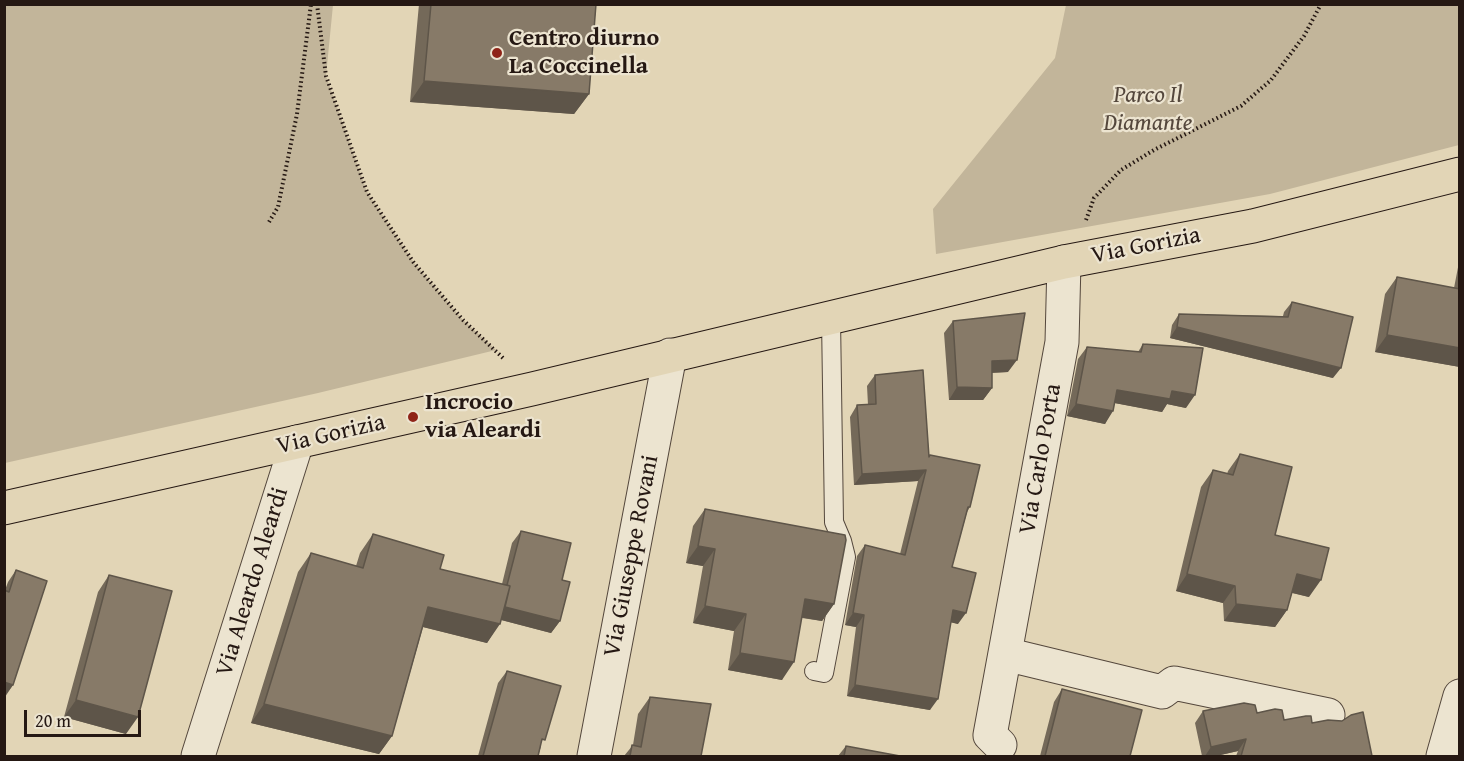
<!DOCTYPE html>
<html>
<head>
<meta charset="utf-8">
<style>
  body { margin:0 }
  #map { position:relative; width:1464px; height:761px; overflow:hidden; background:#e2d5b6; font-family:"Gentium Book Plus",serif }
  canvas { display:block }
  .frame { position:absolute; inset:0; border:6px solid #251813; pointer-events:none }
  .scale { position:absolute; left:24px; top:710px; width:117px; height:27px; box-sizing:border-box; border:3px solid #251813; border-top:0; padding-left:8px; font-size:18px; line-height:21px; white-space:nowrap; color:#251813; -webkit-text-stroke:4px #ece4d0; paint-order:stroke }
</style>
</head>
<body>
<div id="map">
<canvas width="1464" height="761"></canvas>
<div class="frame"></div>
<div class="scale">20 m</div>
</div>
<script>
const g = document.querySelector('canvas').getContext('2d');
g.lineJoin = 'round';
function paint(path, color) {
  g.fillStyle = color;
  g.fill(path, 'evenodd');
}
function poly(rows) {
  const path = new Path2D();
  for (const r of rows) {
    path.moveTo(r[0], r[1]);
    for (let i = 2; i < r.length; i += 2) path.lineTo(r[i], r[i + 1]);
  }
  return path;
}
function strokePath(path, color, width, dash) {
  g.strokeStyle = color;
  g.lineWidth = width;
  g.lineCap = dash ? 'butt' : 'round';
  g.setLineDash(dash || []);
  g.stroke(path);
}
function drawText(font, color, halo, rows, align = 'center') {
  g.font = font + ' "Gentium Book Plus",serif';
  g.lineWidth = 4.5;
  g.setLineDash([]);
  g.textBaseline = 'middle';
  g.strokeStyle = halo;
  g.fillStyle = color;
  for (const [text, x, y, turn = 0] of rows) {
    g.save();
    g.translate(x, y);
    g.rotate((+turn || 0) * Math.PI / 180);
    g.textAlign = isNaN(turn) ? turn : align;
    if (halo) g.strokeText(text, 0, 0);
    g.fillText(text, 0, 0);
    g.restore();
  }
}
const green = poly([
  [4,5,333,5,326,76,367,192,414,263,463,320,496,350,318,393,5,463],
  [1066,5,1459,5,1459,145,1270,194,936,254,933,209,1055,58]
]);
const path = poly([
  [317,4,326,76,367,192,414,263,463,320,503,358],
  [1086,220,1094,198,1121,170,1154,150,1241,106,1271,80,1304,36,1321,4],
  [269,222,278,207,297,114,311,4]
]);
const lane = poly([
  [814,671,824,673,846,557,842,541,834,522,831,318]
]);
const street = poly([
  [1005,654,1162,692,1174,683,1328,715],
  [1000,745,990,735,1062,342,1064,262],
  [198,756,297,442],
  [594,756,670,355],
  [1443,756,1460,696]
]);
const primary = poly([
  [4,508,532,389,1064,262,1253,226,1460,174]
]);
const wall = poly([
  [419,4,596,4,589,94,574,114,410,102],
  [1460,257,1460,367,1375,352,1385,294,1397,277,1454,288],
  [1292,302,1333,378,1170,338,1172,325,1179,314,1283,316,1284,312],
  [953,321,1008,372,992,373,992,388,983,400,949,400,944,333],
  [1143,344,1186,408,1167,404,1162,412,1115,403,1105,424,1067,416,1078,359,1087,347,1138,352],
  [875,375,929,456,970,507,967,512,952,567,958,624,951,622,930,710,847,696,856,627,845,625,857,556,865,545,900,554,918,481,854,485,850,417,857,405,868,405,867,386],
  [1240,454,1275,535,1309,597,1292,593,1287,610,1275,627,1224,621,1223,603,1176,591,1201,487,1213,470,1227,474,1228,471],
  [705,509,834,604,822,621,802,618,782,680,728,670,734,631,693,623,703,566,686,563,693,526],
  [521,531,562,580,560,621,551,633,501,620,487,643,423,627,392,736,379,754,251,723,298,572,311,553,356,566,360,553,373,534,440,569,502,584,512,543],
  [16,570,13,685,5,697,5,590,8,582],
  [109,575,126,734,64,717,98,592],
  [507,671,541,746,538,756,478,756,498,683],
  [1062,689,1130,756,1133,756,1040,756,1054,702],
  [650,697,701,756,624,756,633,745,638,714],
  [1203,711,1257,713,1284,720,1312,723,1372,756,1236,756,1238,751,1216,756,1202,756,1195,723],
  [846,746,900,756,838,756]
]);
const shadedWall = poly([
  [424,81,589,94,574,114,410,102],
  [1177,327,1341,368,1333,378,1170,338],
  [1387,335,1460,348,1460,367,1375,352],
  [1017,360,1008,372,983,373,992,361],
  [957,387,992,388,983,400,949,400],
  [1117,390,1172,391,1195,395,1186,408,1167,404,1162,412,1109,402],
  [1076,404,1113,411,1105,424,1067,416],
  [926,470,918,481,854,485,862,474],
  [698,546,715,549,703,566,686,563],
  [1187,574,1235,586,1223,603,1176,591],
  [1297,574,1321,580,1309,597,1285,591],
  [805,599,834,604,822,621,793,616],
  [1236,604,1287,610,1275,627,1224,621],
  [502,606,560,621,551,633,494,618],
  [705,606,746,614,734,631,693,623],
  [428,607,500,624,487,643,415,625],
  [953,610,966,613,958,624,945,621],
  [853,613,864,615,856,627,845,625],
  [740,653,794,662,782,680,728,670],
  [4,682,13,685,4,697],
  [855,685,938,699,930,710,847,696],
  [76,700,138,717,126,734,64,717],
  [264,704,392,736,379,754,251,723],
  [1246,739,1238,751,1216,756,1205,756,1211,747]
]);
const building = poly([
  [431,4,596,4,589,94,424,81,431,4],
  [1397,277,1460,289,1460,348,1387,335,1397,277],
  [1292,302,1353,317,1341,368,1177,327,1179,314,1288,317,1292,302],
  [1025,313,1017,360,992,361,992,388,957,387,953,321,1025,313],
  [1143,344,1203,348,1195,395,1172,391,1170,399,1117,390,1113,411,1076,404,1087,347,1141,352,1143,344],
  [923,370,929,457,930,455,980,465,970,507,968,507,952,567,976,573,966,613,953,610,938,699,855,685,864,615,853,613,865,545,905,555,926,470,862,474,857,405,876,404,875,375,923,370],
  [1240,454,1292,467,1275,535,1329,548,1321,580,1297,574,1287,610,1236,604,1235,586,1187,574,1213,470,1233,475,1240,454],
  [705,509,845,535,846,540,834,604,805,599,794,662,740,653,746,614,705,606,715,549,698,546,705,509],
  [521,531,571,543,562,580,570,582,560,621,505,607,510,586,507,585,521,531],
  [373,534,444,555,440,569,510,586,500,624,428,607,392,736,264,704,311,553,363,568,373,534],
  [16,570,47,581,13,685,4,682,4,590,9,592,16,570],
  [109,575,172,591,138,717,76,700,109,575],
  [507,671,561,686,545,740,542,739,538,756,483,756,507,671],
  [1062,689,1142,710,1130,756,1133,756,1045,756,1062,689],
  [650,697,711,704,701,756,630,756,632,745,641,747,650,697],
  [1244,703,1255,705,1257,713,1275,709,1282,710,1284,720,1306,716,1311,716,1312,723,1328,720,1342,721,1351,715,1363,712,1372,756,1241,756,1246,739,1211,747,1203,711,1244,703],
  [846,746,900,756,844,756,846,746]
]);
const markers = [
  [497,53,6,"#8f2418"],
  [413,417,6,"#8f2418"]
];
const poiNames = [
  ["Centro diurno",509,39],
  ["La Coccinella",509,67],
  ["Incrocio",425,403],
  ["via Aleardi",425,431]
];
const parkNames = [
  ["Parco Il",1148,96],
  ["Diamante",1148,124]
];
const streetNames = [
  ["Via Gorizia",1146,246,-11],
  ["Via Gorizia",331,435,-13],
  ["Via Carlo Porta",1041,459,-80],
  ["Via Giuseppe Rovani",632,556,-79],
  ["Via Aleardo Aleardi",253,582,-73]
];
paint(green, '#c2b59a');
strokePath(lane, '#54473c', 20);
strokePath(street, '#54473c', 35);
strokePath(primary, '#251813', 35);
strokePath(path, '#251813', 4, [1.5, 3]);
strokePath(lane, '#ece4d0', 18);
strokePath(street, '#ece4d0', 33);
strokePath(primary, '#e2d5b6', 33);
paint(wall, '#746959');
paint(shadedWall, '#5e5549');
paint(building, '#877a68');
strokePath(building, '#5e5549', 1.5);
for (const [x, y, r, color] of markers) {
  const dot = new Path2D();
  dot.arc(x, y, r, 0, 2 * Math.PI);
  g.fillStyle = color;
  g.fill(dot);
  strokePath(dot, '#ece4d0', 2);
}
drawText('bold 24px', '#251813', '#ece4d0', poiNames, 'left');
drawText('italic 24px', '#54473c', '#ece4d0', parkNames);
drawText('24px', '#251813', '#ece4d0', streetNames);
</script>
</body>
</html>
